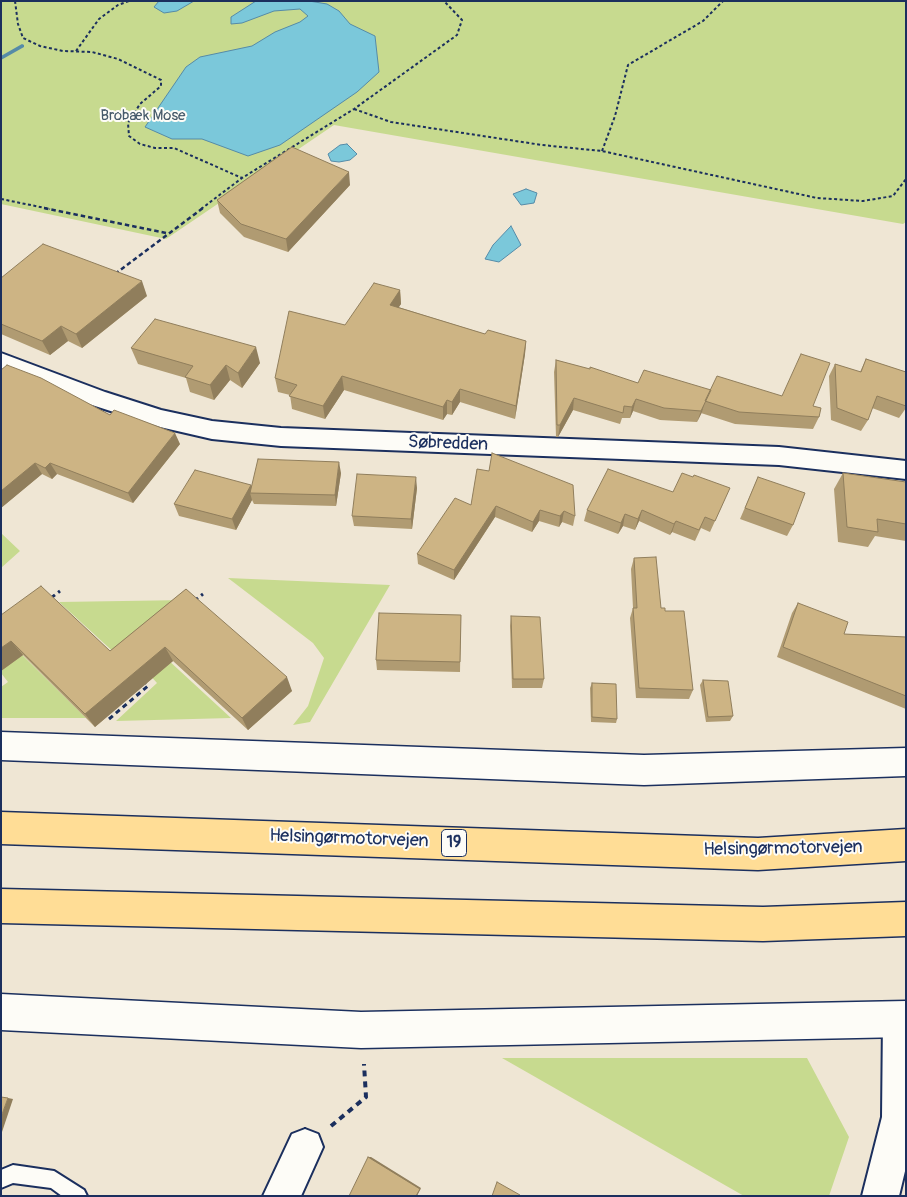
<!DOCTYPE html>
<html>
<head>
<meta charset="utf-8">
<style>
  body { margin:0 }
  #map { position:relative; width:907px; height:1197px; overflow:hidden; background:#efe6d4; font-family:Pangolin,sans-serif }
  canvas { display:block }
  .frame { position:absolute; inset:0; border:2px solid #1b2f5e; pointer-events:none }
</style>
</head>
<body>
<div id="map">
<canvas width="907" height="1197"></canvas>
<div class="frame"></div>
</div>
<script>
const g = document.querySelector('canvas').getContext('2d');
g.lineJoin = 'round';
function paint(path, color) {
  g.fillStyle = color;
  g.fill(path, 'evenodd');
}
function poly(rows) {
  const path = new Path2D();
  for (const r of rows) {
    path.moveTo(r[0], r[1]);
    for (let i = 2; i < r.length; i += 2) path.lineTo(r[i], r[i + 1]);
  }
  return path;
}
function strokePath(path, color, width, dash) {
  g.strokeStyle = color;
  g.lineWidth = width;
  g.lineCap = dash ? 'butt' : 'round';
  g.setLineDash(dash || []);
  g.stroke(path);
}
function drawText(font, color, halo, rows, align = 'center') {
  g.font = font + ' Pangolin,sans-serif';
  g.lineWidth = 4;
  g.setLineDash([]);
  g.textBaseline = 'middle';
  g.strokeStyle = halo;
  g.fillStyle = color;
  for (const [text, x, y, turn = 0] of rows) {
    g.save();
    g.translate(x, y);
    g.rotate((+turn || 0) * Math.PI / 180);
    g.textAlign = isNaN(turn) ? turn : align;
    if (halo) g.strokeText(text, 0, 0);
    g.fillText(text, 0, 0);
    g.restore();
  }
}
const green = poly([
  [1,1,906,1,906,222,903,224,334,125,166,239,1,204],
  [1,533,20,551,1,568],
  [228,578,390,585,310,722,293,725,308,706,324,658,313,643],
  [187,600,119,657,59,602],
  [6,639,86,718,1,718,1,687,8,682,1,673,1,643],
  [154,647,231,718,116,721,157,683,137,661],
  [502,1058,807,1058,849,1137,829,1196,744,1196]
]);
const water = poly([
  [159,1,194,1,177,11,164,13,154,7,159,1],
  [256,1,309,1,327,4,339,11,350,24,375,36,379,72,357,92,280,145,248,156,202,139,172,139,145,127,186,67,200,57,252,46,275,32,300,22,308,16,300,9,274,11,242,23,231,24,231,17,256,1],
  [347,144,357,154,350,160,339,162,331,161,328,154,340,145,347,144],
  [526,189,537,193,534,203,521,205,513,194,526,189],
  [511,226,521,245,499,262,485,259,493,245,511,226]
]);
const stream = poly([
  [22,44,24,45,24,47,1,60,1,56,22,44]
]);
const pathFar3 = poly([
  [15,1,18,24,23,38,40,46,63,51,92,52,118,59,161,80,161,86,140,104,128,123,129,136,140,144,155,148,174,148,242,178,354,109,457,35,462,20,444,1],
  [76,51,99,19,118,5,129,1],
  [354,109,391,122,542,145,602,151,817,198,863,201,893,196,906,179],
  [602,151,615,116,628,65,703,21,723,1],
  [1,199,50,209],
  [201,209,242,178]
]);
const pathFar2 = poly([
  [44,208,166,233],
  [115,274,203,208]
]);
const pathFar1 = poly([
  [51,598,60,591],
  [194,601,203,594],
  [109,719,148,686,144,682]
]);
const path = poly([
  [331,1126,366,1097,364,1064]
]);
const service = poly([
  [13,1165,54,1171,84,1190,87,1196,62,1196,51,1188,13,1183,1,1188,1,1170,13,1165]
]);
const minor = poly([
  [1,353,105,392,161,410,212,421,281,428,779,447,906,461,906,479,779,465,281,446,212,439,160,427,89,404,1,370,1,353],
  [900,1002,906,1004,906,1167,899,1196,862,1196,882,1117,883,1019,888,1007,900,1002],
  [305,1129,318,1134,323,1147,301,1196,263,1196,292,1134,305,1129]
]);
const tertiary = poly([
  [1,732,644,755,906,748,906,776,644,785,1,760,1,732],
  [1,994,361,1012,906,1001,906,1037,361,1048,1,1030,1,994]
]);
const motorway = poly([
  [1,812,758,838,906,829,906,861,758,870,1,844,1,812],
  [1,889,763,907,906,902,906,936,763,941,1,923,1,889]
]);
const wall = poly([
  [350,185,288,252,244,237,220,213,217,200],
  [1,278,147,296,82,348,68,341,50,355,1,334],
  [400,290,401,304,398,307,485,334,526,341,525,354,515,419,460,402,452,415,447,414,443,420,344,390,325,419,292,409,290,395,278,392,275,378,345,325],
  [131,348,260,363,242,388,230,380,214,400,190,392,186,378,138,364],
  [866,359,906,372,906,408,899,418,872,408,868,420,861,431,831,420,829,376,835,364,860,372],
  [556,360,638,383,711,390,813,406,819,417,813,429,735,424,701,413,702,412,697,422,660,420,633,411,630,418,622,418,620,424,573,410,558,437,556,437,554,372],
  [1,370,110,415,180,444,133,503,57,474,52,479,42,474,1,508],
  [489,471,575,516,573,526,562,522,559,527,539,521,532,532,495,517,454,580,418,564,417,554,471,505],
  [341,473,336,506,254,504,252,500,236,530,179,516,174,504,251,485,252,487],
  [843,473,906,482,906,541,875,536,868,547,838,542,834,489],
  [758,477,793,525,787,536,740,519],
  [417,488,412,529,354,526,352,516],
  [673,492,725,499,710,532,701,528,695,541,672,532,670,535,639,521,635,530,623,526,618,534,584,521,587,510],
  [634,558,661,608,665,611,693,690,689,699,636,698,630,618,633,608,631,569],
  [186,589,292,691,248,730,173,661,95,727,23,655,1,671,1,615,110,651],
  [798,603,844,634,906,637,906,709,777,657,792,613],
  [461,615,460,672,377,670,376,660],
  [511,616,544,679,542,688,512,688,510,626],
  [703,680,733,716,730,721,706,722,700,685],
  [592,683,617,719,616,723,591,722,590,688]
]);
const shadedWall = poly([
  [349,172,350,185,288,252,286,239],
  [142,281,147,296,82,348,76,334],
  [400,290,401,304,391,319,390,305],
  [61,326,68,341,50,355,42,341],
  [526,341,525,354,515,419,516,406],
  [256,347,260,363,242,388,238,373],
  [226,365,230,380,214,400,210,385],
  [342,376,344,390,325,419,323,406],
  [460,389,460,402,452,415,452,402],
  [574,398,573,410,558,437,560,425],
  [636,399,633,411,630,418,632,407],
  [447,400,447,414,443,420,443,407],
  [705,401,702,412,697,422,701,411],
  [175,433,180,444,133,503,128,493],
  [339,462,341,473,336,506,335,495],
  [35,463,42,474,1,508,1,491],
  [50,463,57,474,52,479,45,468],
  [416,477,417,488,412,529,411,519],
  [251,485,253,493,250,493,252,500,236,530,232,519],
  [496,506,495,517,454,580,454,570],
  [540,510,539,521,532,532,533,522],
  [642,510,639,521,635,530,638,519],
  [564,511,562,522,559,527,560,516],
  [625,514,623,526,618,534,621,523],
  [676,521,672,532,670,535,674,524],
  [11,641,23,655,1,671,1,648],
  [165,647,173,661,95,727,85,714],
  [287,677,292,691,248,730,242,718],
  [8,1098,13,1099,1,1135,1,1117],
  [368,1157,371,1157,421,1188,417,1196]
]);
const building = poly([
  [292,147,349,172,286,239,241,224,217,200,292,147],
  [43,244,142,281,76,334,61,326,42,341,1,324,1,278,43,244],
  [374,283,400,290,390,305,485,334,488,330,526,341,516,406,460,389,452,402,447,400,443,407,342,376,323,406,289,396,297,385,275,378,289,311,345,325,374,283],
  [155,319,256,347,238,373,226,365,210,385,185,377,193,366,131,348,155,319],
  [801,354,830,363,813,406,821,408,819,417,739,412,705,401,717,376,782,396,801,354],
  [866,359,906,372,906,406,877,396,868,420,837,408,835,364,861,372,866,359],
  [556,360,590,369,590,367,638,383,644,370,711,390,701,411,664,408,636,399,632,407,624,406,623,413,574,398,560,425,557,425,556,360],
  [7,365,41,378,110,415,114,410,175,433,128,493,50,463,45,468,35,463,1,491,1,370,7,365],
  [492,453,573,485,575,516,564,511,560,516,540,510,533,522,496,506,454,570,417,554,455,498,471,505,477,469,489,471,492,453],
  [258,459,339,462,335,495,250,493,258,459],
  [608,469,673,492,682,473,693,477,694,475,730,488,715,521,705,517,699,530,676,521,674,524,642,510,638,519,625,514,621,523,587,510,608,469],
  [195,470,251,485,232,519,174,504,195,470],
  [843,473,906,482,906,524,877,519,878,532,847,527,843,473],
  [357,474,416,477,411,519,352,516,357,474],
  [758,477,805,493,793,525,745,508,758,477],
  [656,557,661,608,665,608,665,611,684,611,693,690,639,688,633,608,637,608,634,558,656,557],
  [41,586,110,651,186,589,287,677,242,718,165,647,85,714,11,641,1,648,1,615,41,586],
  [798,603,848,622,844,634,906,637,906,696,783,647,798,603],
  [379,613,461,615,460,662,376,660,379,613],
  [511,616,540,617,544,679,513,679,511,616],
  [703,680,728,681,733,716,708,717,703,680],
  [592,683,616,684,617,719,592,717,592,683],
  [1,1097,8,1098,1,1117,1,1097],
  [368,1157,420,1189,416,1196,349,1196,368,1157],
  [497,1182,520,1195,520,1196,492,1196,497,1182]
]);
const farParknames = [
  ["Brobæk Mose",143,116]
];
const shields = [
  [454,843,25]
];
const shieldNames = [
  ["19",454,843]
];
const streetNames = [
  ["Søbredden",448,444,2],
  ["Helsingørmotorvejen",349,839,2],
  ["Helsingørmotorvejen",783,849,-1]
];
paint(green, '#c7da8f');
paint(water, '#7bc8da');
strokePath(water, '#558ba8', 1);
paint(stream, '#558ba8');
strokePath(service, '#1b2f5e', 4);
strokePath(minor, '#1b2f5e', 4);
strokePath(tertiary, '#1b2f5e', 3);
strokePath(motorway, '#1b2f5e', 3);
strokePath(pathFar3, '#1b2f5e', 2, [3, 2.5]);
strokePath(pathFar2, '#1b2f5e', 2.5, [4.5, 3]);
strokePath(pathFar1, '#1b2f5e', 3, [5, 4]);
strokePath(path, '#1b2f5e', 4, [6, 5]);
paint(service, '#fdfcf7');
paint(minor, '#fdfcf7');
paint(tertiary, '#fdfcf7');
paint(motorway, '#ffdd96');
paint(wall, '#b09b72');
paint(shadedWall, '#907e5c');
paint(building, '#cdb484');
strokePath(building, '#907e5c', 1);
drawText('15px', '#465a6a', '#fdfcf7', farParknames);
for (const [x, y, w] of shields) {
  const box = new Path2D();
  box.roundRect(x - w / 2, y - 13.5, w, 27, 4);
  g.fillStyle = '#fdfcf7';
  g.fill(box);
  strokePath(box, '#1b2f5e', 1);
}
drawText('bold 16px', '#1b2f5e', null, shieldNames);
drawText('18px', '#1b2f5e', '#fdfcf7', streetNames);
</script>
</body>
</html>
